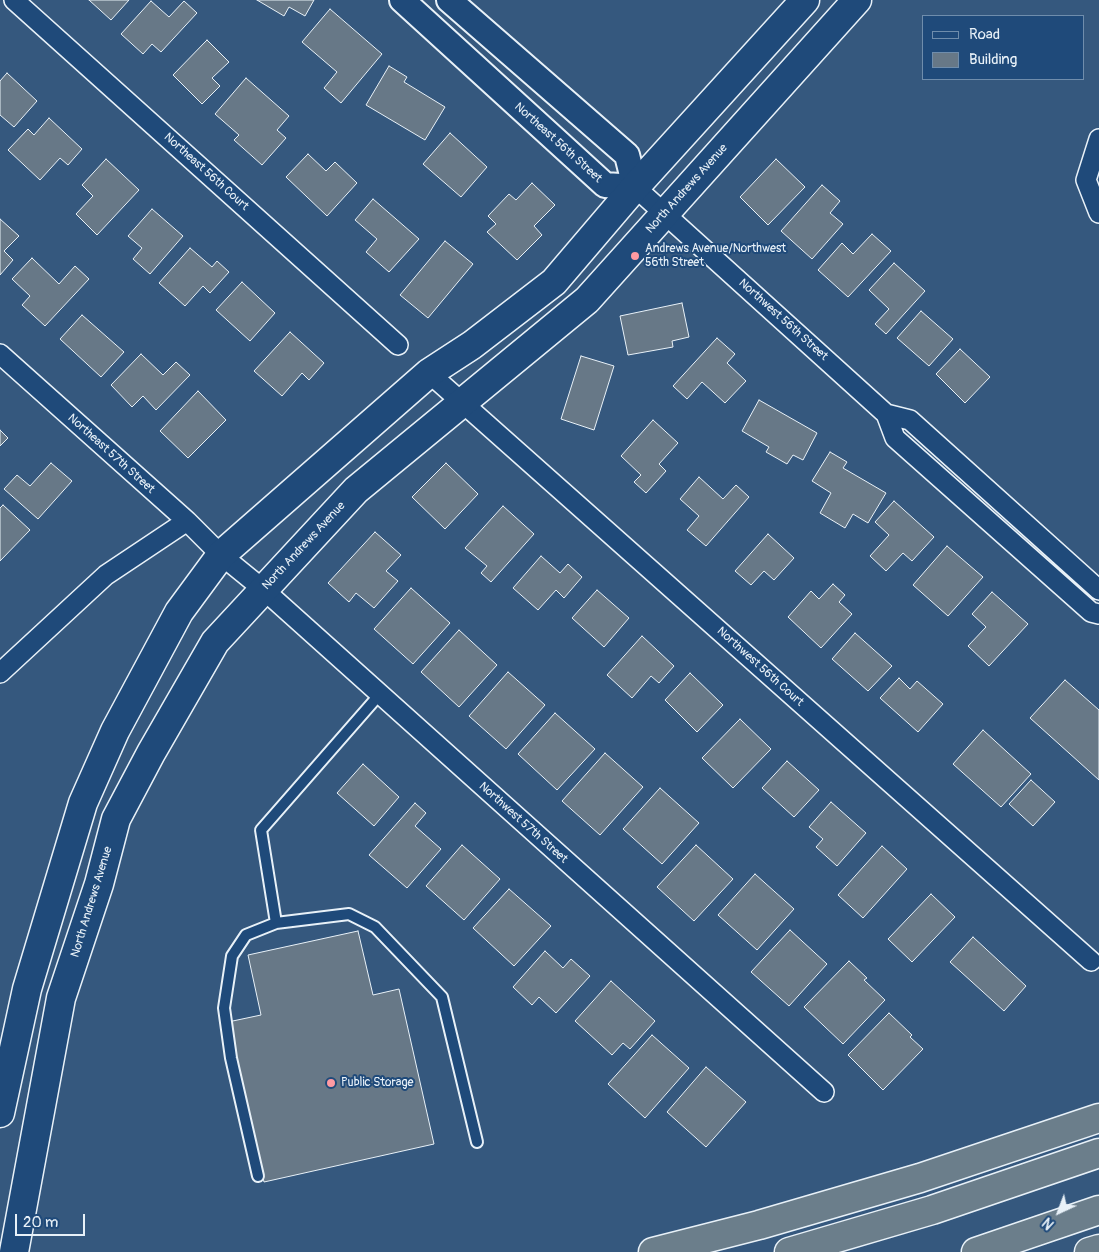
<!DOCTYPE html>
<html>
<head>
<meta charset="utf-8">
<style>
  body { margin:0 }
  #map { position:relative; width:1099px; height:1252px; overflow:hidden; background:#35587e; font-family:Pangolin,sans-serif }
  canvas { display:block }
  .legend { position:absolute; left:922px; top:15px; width:162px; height:65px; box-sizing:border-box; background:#1f4a7a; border:1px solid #6f8dac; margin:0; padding:6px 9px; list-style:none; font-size:15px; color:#e8f1f8 }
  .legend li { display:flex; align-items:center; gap:10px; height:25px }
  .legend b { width:25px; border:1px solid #6f8dac }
  .north { position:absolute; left:1034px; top:1187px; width:50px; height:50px; -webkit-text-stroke:4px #1f4a7a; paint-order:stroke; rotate:223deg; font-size:14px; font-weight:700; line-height:20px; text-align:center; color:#e8f1f8 }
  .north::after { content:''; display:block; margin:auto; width:18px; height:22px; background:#e8f1f8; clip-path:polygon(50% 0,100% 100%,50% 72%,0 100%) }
  .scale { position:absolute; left:15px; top:1214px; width:70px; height:22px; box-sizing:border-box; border:2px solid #e8f1f8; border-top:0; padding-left:6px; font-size:15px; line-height:18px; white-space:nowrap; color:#e8f1f8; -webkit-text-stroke:4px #1f4a7a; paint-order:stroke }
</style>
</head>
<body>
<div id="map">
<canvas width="1099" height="1252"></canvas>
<ul class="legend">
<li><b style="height:6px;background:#1f4a7a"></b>Road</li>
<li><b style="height:14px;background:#677887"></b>Building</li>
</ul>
<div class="north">N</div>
<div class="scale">20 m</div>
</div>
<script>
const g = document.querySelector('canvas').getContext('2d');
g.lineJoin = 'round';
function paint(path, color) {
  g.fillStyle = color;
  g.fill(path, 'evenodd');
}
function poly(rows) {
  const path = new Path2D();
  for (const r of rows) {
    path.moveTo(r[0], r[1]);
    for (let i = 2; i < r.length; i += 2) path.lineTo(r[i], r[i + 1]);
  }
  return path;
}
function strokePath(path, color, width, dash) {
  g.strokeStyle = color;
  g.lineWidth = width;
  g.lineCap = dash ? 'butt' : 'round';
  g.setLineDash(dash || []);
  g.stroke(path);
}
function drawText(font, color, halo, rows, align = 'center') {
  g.font = font + ' Pangolin,sans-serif';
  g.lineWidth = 4;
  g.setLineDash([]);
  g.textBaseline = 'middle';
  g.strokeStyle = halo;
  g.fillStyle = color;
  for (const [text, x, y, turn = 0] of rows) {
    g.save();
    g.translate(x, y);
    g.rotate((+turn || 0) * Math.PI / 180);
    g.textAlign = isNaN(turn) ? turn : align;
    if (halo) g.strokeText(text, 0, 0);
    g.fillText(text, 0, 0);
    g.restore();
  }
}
const building = poly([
  [89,0,129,0,111,20,89,0],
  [257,0,314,0,305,16,289,7,284,16,257,0],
  [151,1,169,17,184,1,197,13,161,52,152,44,143,54,121,34,151,1],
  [330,9,382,54,341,103,324,88,337,72,302,42,330,9],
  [207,40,229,62,212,78,220,86,202,104,173,75,207,40],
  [389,66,407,77,404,82,445,107,425,140,366,105,389,66],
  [7,73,37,101,14,127,0,115,0,81,7,73],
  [246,78,289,116,277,130,286,138,262,165,234,140,239,135,215,114,246,78],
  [49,118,82,149,68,165,60,158,40,180,8,150,28,129,34,135,49,118],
  [450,133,487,167,461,197,423,164,450,133],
  [308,154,326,171,335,162,357,183,327,216,286,177,308,154],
  [106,159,139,190,97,235,76,214,93,196,82,185,106,159],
  [776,159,805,187,768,225,740,197,776,159],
  [532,183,555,205,534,226,542,235,517,260,487,232,496,224,488,216,509,194,516,200,532,183],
  [822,185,840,201,830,213,843,224,812,259,781,231,822,185],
  [373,199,419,239,389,272,366,252,377,239,355,220,373,199],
  [152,209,183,236,150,274,133,259,142,248,128,236,152,209],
  [0,219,19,236,4,251,13,260,0,275,0,219],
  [872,234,891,251,848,297,818,270,842,243,853,254,872,234],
  [445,241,473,264,428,318,400,295,445,241],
  [190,248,212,267,217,261,229,272,210,293,203,286,185,306,159,283,190,248],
  [32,258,59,284,75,266,89,279,45,326,22,305,30,296,12,279,32,258],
  [894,263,925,291,886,334,875,324,889,309,869,290,894,263],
  [242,282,275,313,250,341,216,310,242,282],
  [682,303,689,337,672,341,673,347,628,355,620,316,682,303],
  [921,311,953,339,929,366,897,338,921,311],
  [82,315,124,352,101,377,60,339,82,315],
  [290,332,324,363,309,380,302,373,282,396,254,371,290,332],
  [717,338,735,354,727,363,746,381,725,403,702,382,687,399,673,386,717,338],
  [960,349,990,377,965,403,936,374,960,349],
  [141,354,163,375,176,362,190,375,156,410,143,396,132,407,111,385,141,354],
  [581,356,614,366,594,430,561,419,581,356],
  [198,391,226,420,188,458,160,431,198,391],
  [759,400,817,433,803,460,793,455,787,464,766,452,769,447,742,431,759,400],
  [653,420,678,443,659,464,666,471,646,493,634,482,641,475,621,456,653,420],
  [0,430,8,438,0,446,0,430],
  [830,452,847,462,843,468,886,493,868,523,853,514,845,528,820,513,831,493,812,481,830,452],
  [51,463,72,481,38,519,4,489,17,475,30,486,51,463],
  [446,463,478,494,445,529,412,497,446,463],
  [699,477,723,499,736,485,749,497,706,546,687,530,699,516,680,499,699,477],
  [894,501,934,537,912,561,903,553,886,571,870,556,889,535,875,522,894,501],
  [3,505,30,530,0,561,0,508,3,505],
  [503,506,534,534,491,582,481,573,487,566,465,548,503,506],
  [375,532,401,555,386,571,398,581,374,608,356,593,349,602,328,583,375,532],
  [768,534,794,558,774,580,764,571,751,585,735,571,768,534],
  [947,546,983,577,948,616,913,585,947,546],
  [541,556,560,573,568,564,582,577,564,598,556,590,538,610,513,588,541,556],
  [833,584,845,595,839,602,852,614,821,648,788,617,811,591,819,599,833,584],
  [411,588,450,623,413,664,374,629,411,588],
  [597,590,629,618,604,647,572,618,597,590],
  [992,592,1028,624,989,666,968,646,986,627,972,614,992,592],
  [459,630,497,665,459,707,421,672,459,630],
  [855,633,892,666,868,691,832,659,855,633],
  [642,636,674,666,659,683,651,676,632,698,607,675,642,636],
  [508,672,545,705,506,749,469,716,508,672],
  [690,673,723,705,697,732,665,700,690,673],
  [899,678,910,689,917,681,943,704,918,732,880,698,899,678],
  [1065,680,1099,710,1099,780,1030,718,1065,680],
  [555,713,595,749,557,790,518,754,555,713],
  [740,719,771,749,733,788,702,758,740,719],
  [983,730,1031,774,1001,807,953,764,983,730],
  [605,753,643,787,600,835,562,801,605,753],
  [787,761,819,790,794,817,762,788,787,761],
  [363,764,399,797,374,826,337,793,363,764],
  [1031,780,1055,802,1033,826,1009,804,1031,780],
  [660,788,699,823,662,864,623,829,660,788],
  [831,802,866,833,837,866,816,847,823,839,809,827,831,802],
  [415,803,426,813,415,826,441,849,407,888,369,855,415,803],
  [462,845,500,879,464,920,426,886,462,845],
  [696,845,733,879,694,921,657,887,696,845],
  [882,846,907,869,863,918,838,895,882,846],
  [755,874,794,909,757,950,718,915,755,874],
  [509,889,551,926,514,966,473,928,509,889],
  [931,894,955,917,912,962,888,939,931,894],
  [790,930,827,964,789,1006,751,972,790,930],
  [358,931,373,995,399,989,434,1144,264,1182,228,1022,261,1015,248,955,358,931],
  [973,937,1026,986,1004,1011,950,962,973,937],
  [545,951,563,968,571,959,590,976,556,1013,539,997,532,1005,513,987,545,951],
  [849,961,867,978,864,980,885,1000,843,1044,804,1007,849,961],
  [611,981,655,1021,630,1049,623,1043,612,1055,575,1021,611,981],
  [889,1013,912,1035,910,1037,923,1049,883,1090,848,1055,889,1013],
  [652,1035,689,1068,645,1118,608,1084,652,1035],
  [706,1067,746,1102,706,1147,667,1112,706,1067]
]);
const service = poly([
  [380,694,261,830,276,923,349,914,375,927,442,997,477,1142],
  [258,1176,231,1058,224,1008,232,956,246,935,276,923]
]);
const minor = poly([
  [14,0,398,345],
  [1099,139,1086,180,1099,213],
  [635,187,886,414,895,438,1091,612,1099,614],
  [0,354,187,521,221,555,264,590,824,1092],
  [429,373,1091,961],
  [886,414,910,420,1099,590],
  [0,673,106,575,187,521]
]);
const tertiary = poly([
  [402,0,605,185,635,187,627,155,449,0]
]);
const secondary = poly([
  [0,1113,27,989,83,803,115,731,179,612,221,555,429,373,472,345,554,282,635,187,805,0],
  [14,1252,61,998,99,884,116,819,151,753,215,642,356,490,587,300,857,0]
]);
const motorway = poly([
  [653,1252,759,1225,920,1178,1099,1118],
  [789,1252,932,1210,1099,1153],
  [976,1252,1099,1210],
  [1089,1252,1099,1249]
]);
const markers = [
  [635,256,5,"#ff9aa2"],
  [331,1083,5,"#ff9aa2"]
];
const streetNames = [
  ["Northeast 56th Street",558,143,42],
  ["Northeast 56th Court",206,172,42],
  ["North Andrews Avenue",687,189,-48],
  ["Northwest 56th Street",783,320,42],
  ["Northeast 57th Street",111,454,42],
  ["North Andrews Avenue",304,546,-47],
  ["Northwest 56th Court",760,667,42],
  ["Northwest 57th Street",523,823,42],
  ["North Andrews Avenue",92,902,-73]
];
const poiNames = [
  ["Andrews Avenue/Northwest",645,249],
  ["56th Street",645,263],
  ["Public Storage",341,1083]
];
paint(building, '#677887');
strokePath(building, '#e8f1f8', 1);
strokePath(service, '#e8f1f8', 14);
strokePath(minor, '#e8f1f8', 22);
strokePath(tertiary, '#e8f1f8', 28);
strokePath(secondary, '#e8f1f8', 31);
strokePath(motorway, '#e8f1f8', 31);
strokePath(service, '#1f4a7a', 10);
strokePath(minor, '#1f4a7a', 19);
strokePath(tertiary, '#1f4a7a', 24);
strokePath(secondary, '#1f4a7a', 28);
strokePath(motorway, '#6b7e8b', 28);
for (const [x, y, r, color] of markers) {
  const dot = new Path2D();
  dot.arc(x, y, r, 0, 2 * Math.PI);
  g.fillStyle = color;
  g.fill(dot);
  strokePath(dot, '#1f4a7a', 2);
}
drawText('12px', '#e8f1f8', '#1f4a7a', streetNames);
drawText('12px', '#e8f1f8', '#1f4a7a', poiNames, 'left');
</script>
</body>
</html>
